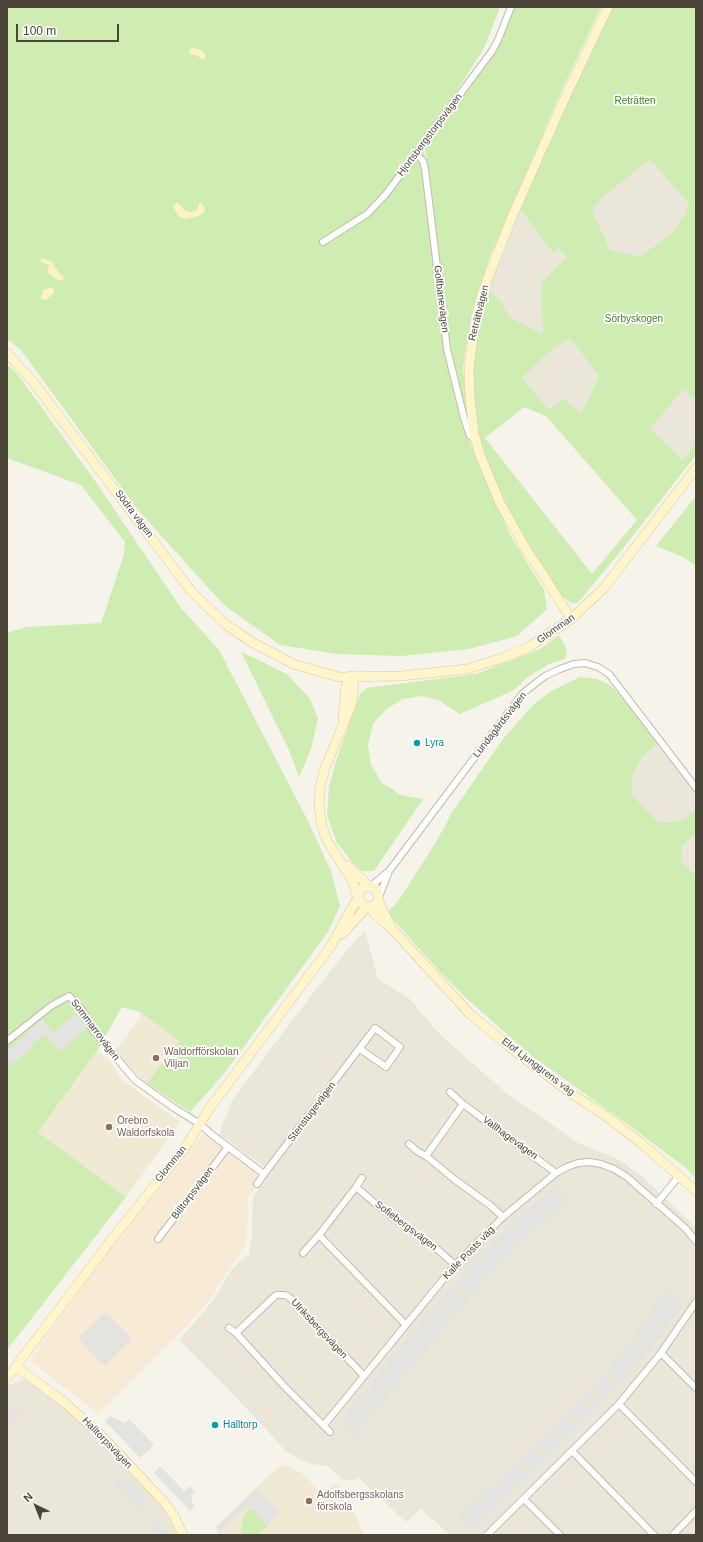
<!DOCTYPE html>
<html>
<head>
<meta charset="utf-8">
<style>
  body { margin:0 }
  #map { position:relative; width:703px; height:1542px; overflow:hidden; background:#f6f3eb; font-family:Helvetica,sans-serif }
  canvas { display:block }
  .frame { position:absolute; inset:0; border:8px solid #4b4438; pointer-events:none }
  .north { position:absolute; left:16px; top:1486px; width:40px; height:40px; -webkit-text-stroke:3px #fff; paint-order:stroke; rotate:317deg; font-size:11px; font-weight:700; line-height:16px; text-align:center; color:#4b4438 }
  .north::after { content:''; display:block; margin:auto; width:14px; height:18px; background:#4b4438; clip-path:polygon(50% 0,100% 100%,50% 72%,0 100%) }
  .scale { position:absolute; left:16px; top:24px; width:103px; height:18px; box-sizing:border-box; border:2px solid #4b4438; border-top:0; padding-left:5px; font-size:12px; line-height:14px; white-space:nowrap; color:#4b4438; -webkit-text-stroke:3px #fff; paint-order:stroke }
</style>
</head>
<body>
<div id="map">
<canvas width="703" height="1542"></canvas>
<div class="frame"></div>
<div class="north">N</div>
<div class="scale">100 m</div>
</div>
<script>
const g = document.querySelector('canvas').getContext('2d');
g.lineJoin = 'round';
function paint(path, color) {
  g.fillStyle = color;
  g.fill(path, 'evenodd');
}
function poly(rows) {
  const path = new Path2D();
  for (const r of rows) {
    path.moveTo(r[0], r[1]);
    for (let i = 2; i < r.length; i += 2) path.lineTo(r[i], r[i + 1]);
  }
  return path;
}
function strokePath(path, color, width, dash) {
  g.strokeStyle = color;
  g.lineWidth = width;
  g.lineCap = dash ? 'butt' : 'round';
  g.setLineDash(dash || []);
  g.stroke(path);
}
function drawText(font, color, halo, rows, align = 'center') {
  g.font = font + ' Helvetica,sans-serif';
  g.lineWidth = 3.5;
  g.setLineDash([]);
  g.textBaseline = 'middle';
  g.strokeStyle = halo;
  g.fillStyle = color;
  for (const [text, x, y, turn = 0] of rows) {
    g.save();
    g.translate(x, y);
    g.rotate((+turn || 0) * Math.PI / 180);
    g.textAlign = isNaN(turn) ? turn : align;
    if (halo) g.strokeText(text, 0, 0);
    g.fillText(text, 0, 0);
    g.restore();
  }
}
const residential = poly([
  [644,149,696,190,684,216,670,235,639,257,610,250,589,205],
  [522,204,566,257,541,283,543,334,511,318,498,298,488,289],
  [570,338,599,376,580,413,549,410,522,378,547,353],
  [683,388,696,401,696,443,683,460,650,429],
  [657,743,696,792,696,810,681,821,659,823,632,795,632,776,642,757],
  [696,834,696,876,681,861,682,846],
  [365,931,378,979,409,998,435,1029,455,1048,505,1092,578,1143,620,1160,643,1177,696,1228,696,1535,450,1535,421,1509,406,1522,359,1478,351,1481,342,1479,328,1466,317,1465,301,1460,288,1453,234,1395,181,1342,180,1339,213,1301,231,1271,239,1262,249,1255,252,1235,253,1197,267,1176,264,1167,219,1134,233,1099,317,988,347,950],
  [21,1380,26,1380,59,1402,87,1426,162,1508,179,1535,7,1535,7,1388,9,1385]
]);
const commercial = poly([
  [203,1134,263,1176,248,1198,247,1236,244,1248,223,1278,212,1297,191,1322,98,1414,80,1399,31,1362,31,1359,106,1254]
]);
const education = poly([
  [140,1012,194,1051,181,1106,146,1083,136,1074,115,1051,140,1019],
  [97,1051,109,1060,121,1079,180,1122,126,1197,38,1132],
  [282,1464,302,1473,321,1493,337,1483,352,1507,364,1535,220,1535,219,1534,245,1509,251,1508,280,1512,256,1488]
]);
const green = poly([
  [7,7,500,7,484,48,423,145,429,179,425,147,473,83,499,42,513,7,601,7,561,92,489,259,471,315,463,367,465,392,471,430,454,388,462,424,510,535,544,590,547,609,517,636,469,649,401,656,337,654,280,645,224,605,138,510,21,350,7,339],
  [612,7,696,7,696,401,683,389,650,429,683,460,696,443,696,455,625,546,580,600,577,603,573,603,570,602,561,595,525,542,502,495,476,435,473,371,479,318,488,289,498,298,511,318,543,334,541,283,566,257,558,247,553,253,521,209,558,123],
  [650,159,689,204,684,216,670,235,639,257,610,250,592,210,602,198],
  [570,338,599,376,581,413,564,399,549,410,522,378,547,353],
  [524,407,546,416,637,520,592,574,485,438],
  [9,366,18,375,93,478,181,608,219,650,306,817,331,871,340,906,328,932,223,1075,190,1112,147,1083,180,1041,140,1012,122,1007,97,1051,38,1132,126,1197,7,1350,7,633,26,627,101,623,124,554,125,542,81,485,7,458,7,368],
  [696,496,696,566,683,557,656,546],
  [559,635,565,646,567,654,565,659,549,664,528,677,514,690,460,714,438,700,422,696,403,699,388,708,373,723,368,745,371,764,382,783,401,795,423,799,374,871,362,871,351,861,336,841,327,815,329,787,336,761,360,694,367,688,476,674,540,649],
  [241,652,261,661,288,675,310,699,318,718,311,749,299,777,289,750],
  [580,677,597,679,610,685,623,699,657,743,642,757,632,776,632,795,659,823,681,821,696,810,696,834,682,846,681,861,696,876,696,1178,687,1169,630,1126,528,1053,465,997,443,975,387,913,399,900,436,842,453,811,503,739,534,704,551,691],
  [251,1508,267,1526,257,1535,242,1535,241,1534,243,1516]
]);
const sand = poly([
  [192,47,202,50,205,54,205,58,203,60,196,55,190,54,189,51],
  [200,202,204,207,205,211,201,215,194,217,185,219,179,217,173,207,176,203,178,203,186,211,191,212,197,210],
  [43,258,52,262,59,273,63,276,63,280,59,281,47,272,49,265,40,262,40,260],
  [51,287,55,290,53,294,46,300,42,299,40,298,43,294,43,290]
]);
const parking = poly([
  [74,1014,87,1027,60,1052,44,1035,12,1065,7,1059,7,1051,42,1019,54,1032],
  [555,1187,569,1201,526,1237,489,1275,354,1437,339,1424,419,1325,464,1274,514,1222],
  [664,1290,683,1303,647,1353,567,1437,473,1530,459,1517,544,1437,601,1378,633,1339],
  [106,1312,132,1339,104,1366,78,1338],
  [12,1405,24,1414,7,1431,7,1411],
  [110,1416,125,1423,129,1419,154,1445,140,1458,105,1421],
  [160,1466,184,1491,190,1486,195,1492,191,1496,194,1507,190,1511,154,1473],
  [126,1479,149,1503,140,1512,114,1485,118,1480,122,1483],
  [256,1488,281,1512,267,1526,251,1508,245,1509,219,1534,216,1527],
  [158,1520,171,1535,156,1535,149,1528]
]);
const street = poly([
  [416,154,423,161,425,169,447,349,464,418,470,436,474,438],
  [323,242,367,214,386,194,492,51,498,40,511,7],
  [371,886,389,871,523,693,545,676,560,669,574,664,585,663,598,667,609,674,696,788],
  [379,897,389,871],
  [7,1041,51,1006,69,996,82,1010,93,1030,135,1080,174,1108,200,1124,211,1134,264,1174,375,1028,400,1047,386,1067,360,1049],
  [450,1092,463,1104],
  [409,1144,417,1151,426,1156],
  [257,1184,264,1174],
  [356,1187,362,1178],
  [656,1204,679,1176],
  [503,1217,491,1206,454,1179,426,1156,463,1104,556,1173],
  [158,1239,228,1147],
  [303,1253,319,1235],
  [405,1324,319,1235,356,1187,383,1210,438,1250,455,1265],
  [229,1328,236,1333],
  [661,1353,696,1388],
  [619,1404,696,1482],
  [324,1425,455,1265,503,1217,556,1173,567,1167,578,1163,590,1162,601,1164,614,1169,627,1177,685,1228,696,1241],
  [330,1432,285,1387,236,1333,276,1295,285,1295,289,1297,364,1376],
  [572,1451,654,1535],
  [524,1499,560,1535],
  [487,1535,619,1404,661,1353,696,1302],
  [673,1535,696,1511]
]);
const secondary = poly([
  [7,353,34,383,191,591,225,624,250,641,293,664,339,677,401,676,467,669,505,657,529,647,571,619,604,588,696,468],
  [571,619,542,573,527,551,500,503,480,455,474,434,470,398,469,369,475,322,481,297,491,270,514,212,565,98,608,7],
  [351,676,354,687,351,706,325,768,320,787,319,807,322,825,326,839,352,880,359,900,364,906,369,907,377,903,379,897,376,889,369,886,362,888,358,895],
  [343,718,346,686,351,676],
  [347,865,369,886],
  [378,900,390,925],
  [369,907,377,916,393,930,470,1014,516,1052,572,1094,606,1116,641,1143,696,1191],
  [342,934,367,907],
  [16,1367,64,1402,102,1436,164,1502,174,1516,183,1535],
  [7,1378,112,1239,187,1145,209,1109,331,946,358,897]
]);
const markers = [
  [417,743,4,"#0f9aa8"],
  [156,1058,4,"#8d6e63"],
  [109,1127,4,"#8d6e63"],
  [215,1425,4,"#0f9aa8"],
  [309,1501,4,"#8d6e63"]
];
const parkNames = [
  ["Reträtten",635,101],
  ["Sörbyskogen",634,319]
];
const streetNames = [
  ["Hjortsbergstorpsvägen",430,135,-53],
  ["Golfbanevägen",441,299,83],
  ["Reträttvägen",479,313,-76],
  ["Södra vägen",134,514,53],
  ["Glomman",556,629,-35],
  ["Lundagårdsvägen",500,725,-52],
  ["Sommarrovägen",95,1030,53],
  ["Elof Ljunggrens väg",538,1067,37],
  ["Stenstugevägen",312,1112,-53],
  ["Vallhagevägen",510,1138,36],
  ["Glomman",171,1164,-51],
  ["Billtorpsvägen",193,1193,-53],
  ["Sofiebergsvägen",406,1226,37],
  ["Kalle Posts väg",469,1253,-46],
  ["Ulriksbergsvägen",319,1329,47],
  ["Halltorpsvägen",107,1443,46]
];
const cultureNames = [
  ["Lyra",425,743],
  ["Halltorp",223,1425]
];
const educationNames = [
  ["Waldorfförskolan",164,1052],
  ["Viljan",164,1064],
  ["Örebro",117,1121],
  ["Waldorfskola",117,1133],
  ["Adolfsbergsskolans",317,1495],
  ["förskola",317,1507]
];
paint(residential, '#eae6d9');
paint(commercial, '#f8ebd6');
paint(education, '#f0e9d4');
paint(green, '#cfecb2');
paint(sand, '#fbf2c6');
paint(parking, '#e5e3df');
strokePath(street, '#c2bcac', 8);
strokePath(secondary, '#d8ca99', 10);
strokePath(street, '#fff', 6);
strokePath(secondary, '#fff5cc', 9);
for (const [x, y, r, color] of markers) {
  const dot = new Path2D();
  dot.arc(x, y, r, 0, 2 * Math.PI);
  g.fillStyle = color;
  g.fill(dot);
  strokePath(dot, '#fff', 1.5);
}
drawText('10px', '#448226', '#fff', parkNames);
drawText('10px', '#4b4438', '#fff', streetNames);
drawText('10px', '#0d838f', '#fff', cultureNames, 'left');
drawText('10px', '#785e54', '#fff', educationNames, 'left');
</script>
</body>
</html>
